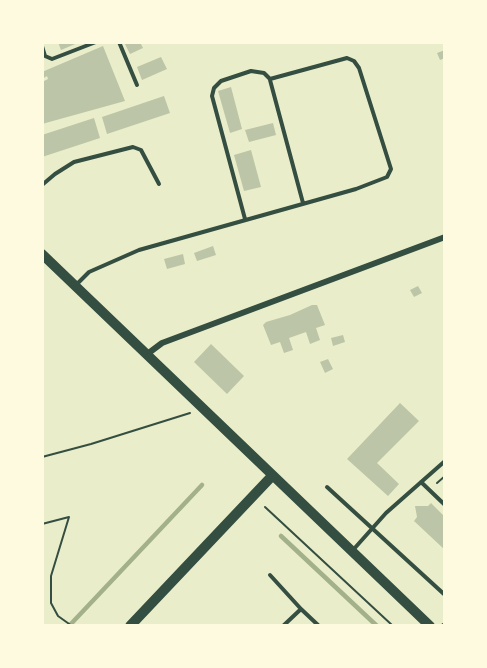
<!DOCTYPE html>
<html>
<head>
<meta charset="utf-8">
<style>
  body { margin:0 }
  #map { position:relative; width:487px; height:668px; overflow:hidden; background:#e9edc9; font-family:Barlow,sans-serif }
  canvas { display:block }
  .frame { position:absolute; inset:0; border:44px solid #fefae0; pointer-events:none }
</style>
</head>
<body>
<div id="map">
<canvas width="487" height="668"></canvas>
<div class="frame"></div>
</div>
<script>
const g = document.querySelector('canvas').getContext('2d');
g.lineJoin = 'round';
function poly(rows) {
  const path = new Path2D();
  for (const r of rows) {
    path.moveTo(r[0], r[1]);
    for (let i = 2; i < r.length; i += 2) path.lineTo(r[i], r[i + 1]);
  }
  return path;
}
function strokePath(path, color, width, dash) {
  g.strokeStyle = color;
  g.lineWidth = width;
  g.lineCap = dash ? 'butt' : 'round';
  g.setLineDash(dash || []);
  g.stroke(path);
}
function paint(path, color) {
  g.fillStyle = color;
  g.fill(path, 'evenodd');
}
const stream = poly([
  [281,536,377,626],
  [69,626,202,485]
]);
const building = poly([
  [58,42,80,42,61,50],
  [124,42,140,42,143,48,130,54],
  [103,46,125,101,42,124,42,82,48,79,47,76,42,79,42,72],
  [445,50,445,58,440,60,437,53],
  [161,57,167,69,142,80,137,67],
  [231,87,242,129,230,133,218,91],
  [164,96,170,113,107,134,102,117],
  [94,118,100,138,42,157,42,135],
  [273,123,276,135,249,142,245,130],
  [251,150,261,187,244,191,234,155],
  [213,246,216,255,197,261,194,253],
  [183,254,185,264,167,269,164,259],
  [418,286,422,293,414,297,410,290],
  [312,305,317,305,325,325,316,328,320,340,310,344,306,332,289,338,293,350,284,353,280,342,271,345,263,325,266,322,290,315],
  [343,335,345,342,333,346,331,338],
  [211,344,244,376,227,394,194,362],
  [328,359,333,369,325,373,320,362],
  [400,403,419,421,377,463,399,484,388,496,347,459],
  [431,503,445,517,445,550,414,521,417,517,415,506,428,506]
]);
const path = poly([
  [42,457,91,444,190,413],
  [437,483,445,476],
  [265,507,393,626],
  [42,524,69,517,51,576,51,603,58,616,72,626]
]);
const service = poly([
  [119,42,137,85],
  [42,46,45,56,52,59,96,42],
  [270,80,303,203],
  [42,185,55,174,74,162,133,147,141,150,159,184],
  [75,286,89,272,139,250,356,189,387,177,391,169,359,68,354,61,347,58,270,79,264,73,251,71,221,81,214,88,212,96,245,219],
  [421,482,445,505],
  [327,487,445,595],
  [353,550,386,513,445,461],
  [270,575,301,609,283,626],
  [301,609,319,626],
  [442,626,445,624]
]);
const minor = poly([
  [146,355,162,343,445,237]
]);
const tertiary = poly([
  [42,254,430,626],
  [130,626,272,476]
]);
strokePath(stream, '#a3b18a', 4.5);
paint(building, '#bcc5a7');
strokePath(path, '#344e41', 2);
strokePath(service, '#344e41', 4);
strokePath(minor, '#344e41', 6);
strokePath(tertiary, '#344e41', 10);
</script>
</body>
</html>
